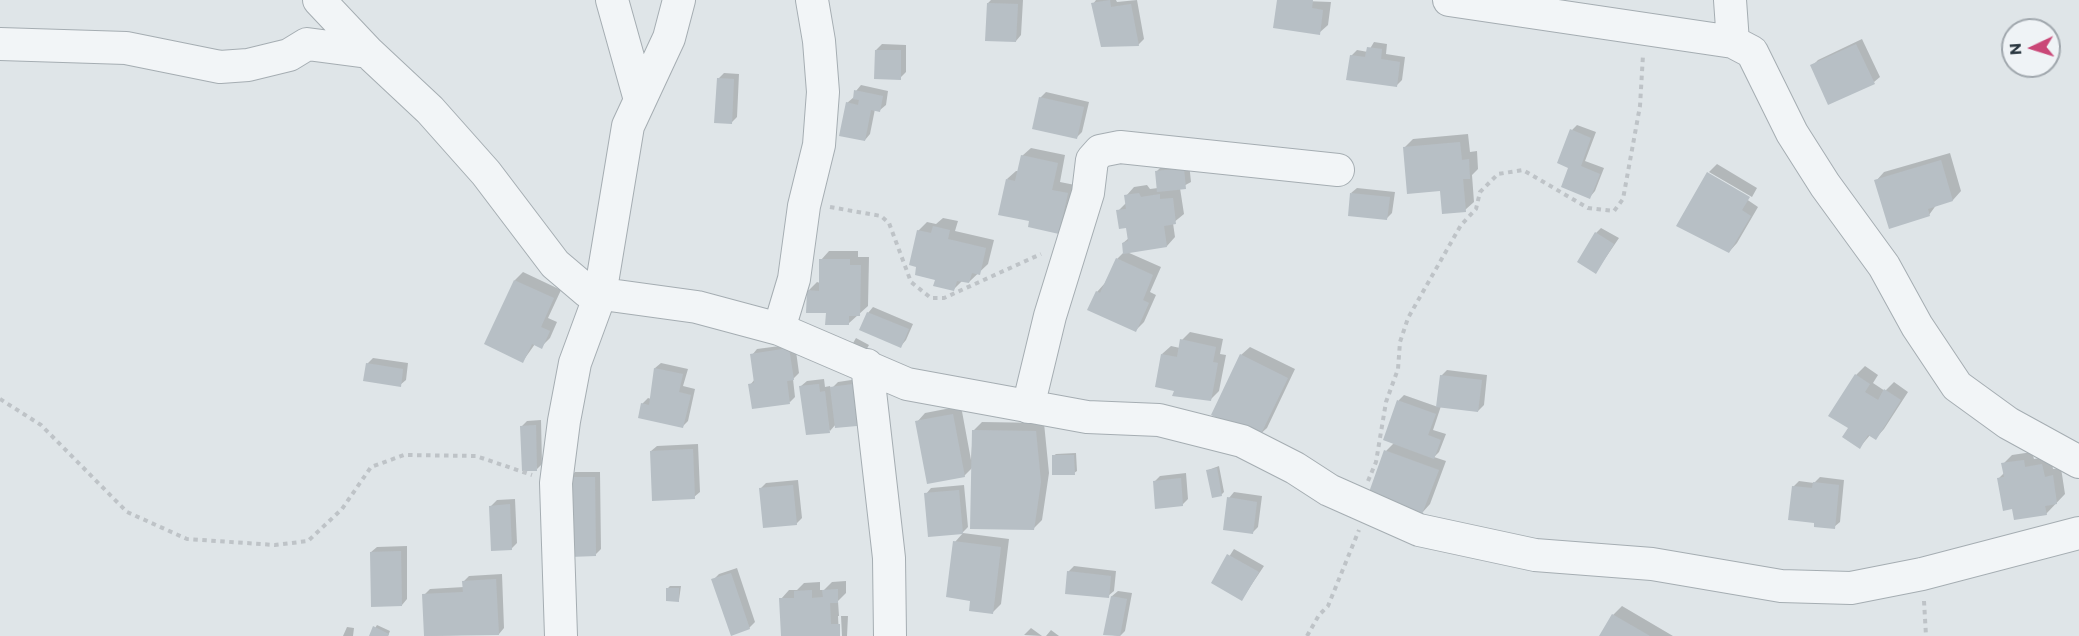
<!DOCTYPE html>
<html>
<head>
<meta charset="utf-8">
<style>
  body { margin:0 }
  #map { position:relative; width:2079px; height:636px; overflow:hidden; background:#dfe5e8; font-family:Commissioner,sans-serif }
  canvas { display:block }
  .north { position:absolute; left:2001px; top:18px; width:60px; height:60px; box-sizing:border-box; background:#eff3f6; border:2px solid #a0a7ad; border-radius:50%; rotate:266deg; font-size:16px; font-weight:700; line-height:24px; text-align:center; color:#29363f }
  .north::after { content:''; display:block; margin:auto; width:21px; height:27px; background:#ca4777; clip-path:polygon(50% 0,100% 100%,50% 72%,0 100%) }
</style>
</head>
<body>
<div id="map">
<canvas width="2079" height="636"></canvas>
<div class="north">N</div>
</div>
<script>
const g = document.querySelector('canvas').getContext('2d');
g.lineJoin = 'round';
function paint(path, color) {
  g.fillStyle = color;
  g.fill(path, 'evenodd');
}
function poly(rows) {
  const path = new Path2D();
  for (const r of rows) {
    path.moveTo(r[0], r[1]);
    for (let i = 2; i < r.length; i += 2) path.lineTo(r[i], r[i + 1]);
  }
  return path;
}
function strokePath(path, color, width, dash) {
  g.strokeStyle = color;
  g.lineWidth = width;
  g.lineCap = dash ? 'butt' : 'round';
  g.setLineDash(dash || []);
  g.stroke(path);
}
const shadow = poly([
  [991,0,1023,0,1021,35,1016,41,988,3],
  [1096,0,1116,0,1117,2,1137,0,1144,39,1138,45,1093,4],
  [1279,0,1331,2,1328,25,1319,33],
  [1862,39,1880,77,1874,82,1812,66,1818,60],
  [1374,42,1387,44,1386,54,1405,57,1402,80,1396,86,1351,56,1357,50,1368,52],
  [882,44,906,45,906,72,900,78,876,50],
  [724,73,739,74,737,117,731,123,718,79],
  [861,85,888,91,886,105,880,110,875,109,870,134,865,140,847,103,854,97,856,91],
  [1046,92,1089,102,1082,132,1076,138,1040,98],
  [1577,125,1596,132,1585,161,1604,168,1595,191,1590,197,1570,167,1572,130],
  [1468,134,1470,152,1477,151,1478,169,1472,175,1474,202,1465,210,1441,189,1405,147,1413,139],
  [1031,148,1065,155,1060,182,1075,185,1067,224,1059,232,1030,220,1007,179,1016,171,1019,171,1022,156],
  [1950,153,1961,191,1953,200,1937,204,1929,215,1876,181,1884,172],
  [1189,163,1191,182,1180,188,1184,214,1173,223,1175,237,1167,246,1127,252,1161,267,1150,292,1156,295,1144,322,1135,331,1097,292,1105,283,1117,259,1124,252,1123,243,1129,238,1127,227,1118,211,1127,202,1126,196,1134,187,1147,185,1150,189,1158,188,1156,172,1162,166],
  [1717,164,1757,188,1752,197,1709,172],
  [1708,173,1758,207,1737,243,1729,252,1678,226],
  [1357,188,1395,192,1392,213,1387,218,1351,193],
  [943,218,958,221,955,231,994,240,988,264,969,282,963,280,954,289,936,279,918,231,927,222,936,224],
  [1601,228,1619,238,1596,272,1596,233],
  [829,251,858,251,858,257,869,257,868,306,848,324,827,312,808,291,817,282,820,283,821,260],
  [523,272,561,290,548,318,557,322,550,338,541,347,535,344,523,361,515,280],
  [873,307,913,324,906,340,901,346,868,313],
  [1190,332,1223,339,1220,354,1226,355,1219,391,1210,400,1176,390,1162,354,1171,346,1180,348,1182,340],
  [856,338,869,345,864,354,849,350],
  [795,344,799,373,793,379,795,397,790,402,750,385,755,379,752,355,757,349],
  [1250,347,1295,369,1267,428,1258,436,1241,355],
  [373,358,408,363,406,380,400,385,367,364],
  [661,363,688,369,683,386,695,389,688,421,682,427,642,404,648,398,651,399,655,368],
  [1865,366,1878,375,1873,383,1885,391,1894,382,1908,392,1884,429,1876,438,1871,434,1860,447,1850,428,1831,416,1856,375],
  [1447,370,1487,375,1484,405,1478,411,1441,406,1433,430,1446,434,1439,452,1434,457,1446,461,1430,504,1422,513,1386,451,1394,443,1385,440,1399,400,1404,395,1438,407,1441,376],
  [824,379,825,387,830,386,831,389,838,382,858,379,862,419,856,424,836,424,830,431,801,386,807,381],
  [961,406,971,460,973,431,982,422,1044,423,1049,473,1042,520,1033,529,973,467,964,476,917,422,925,413],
  [541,420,542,464,537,469,522,426,527,421],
  [698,444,700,492,694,497,651,451,657,446],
  [2032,452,2034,459,2051,456,2053,469,2061,468,2065,494,2046,514,2013,507,1998,479,2004,473,2003,464,2012,455],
  [1076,453,1077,471,1074,473,1053,456,1056,454],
  [1219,466,1224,492,1221,495,1208,470],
  [575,472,600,472,601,549,595,555,570,478],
  [1186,473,1188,499,1182,505,1154,482,1160,476],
  [1820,477,1844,480,1840,522,1834,527,1816,521,1793,487,1799,481,1814,483],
  [798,480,802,518,796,524,761,488,766,483],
  [964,485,968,527,962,533,926,494,931,488],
  [1234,492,1262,496,1258,527,1252,533,1229,498],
  [515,499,517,543,511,549,491,506,497,500],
  [963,533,1009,539,1001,604,992,613,972,599,955,542],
  [407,546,407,599,402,605,371,552,377,547],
  [1234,549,1264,566,1242,599,1213,582],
  [1074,566,1116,571,1114,591,1108,596,1068,572],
  [737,568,755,622,749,628,713,580,719,574],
  [502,574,504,628,499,634,426,636,424,595,430,589,464,587,464,581,469,576],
  [846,581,846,593,838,601,839,616,848,616,847,636,842,636,841,616,838,616,839,636,783,636,781,599,789,590,797,590,804,583,820,582,820,590,824,590,832,582],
  [670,586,681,586,679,600,667,589],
  [1118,591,1132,593,1125,631,1120,636,1105,634,1112,596],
  [1622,606,1673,636,1601,636,1613,615],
  [377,625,390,631,388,636,370,636],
  [347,627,354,628,353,636,343,636],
  [1031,628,1042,636,1024,635],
  [1051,630,1059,636,1046,636]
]);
const building = poly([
  [1110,0,1111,7,1131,4,1139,46,1101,47,1091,3],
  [1277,0,1313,0,1312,8,1323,10,1320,35,1273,28],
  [987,3,1018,4,1016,42,985,41],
  [1856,44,1875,84,1828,105,1810,65],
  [1367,47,1382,49,1381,59,1400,62,1397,87,1346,80,1350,55,1365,57],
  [875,50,901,50,901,80,874,79],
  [717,78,734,79,732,124,714,123],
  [854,90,883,96,880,112,871,110,865,141,839,136,846,102,858,105,859,100,853,99],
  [1039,97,1084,107,1077,139,1032,129],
  [1570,129,1591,138,1581,166,1600,174,1590,199,1561,187,1568,168,1557,163],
  [1460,142,1462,160,1469,159,1470,179,1463,179,1466,212,1442,214,1440,191,1407,194,1403,147],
  [1021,155,1058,163,1052,190,1068,193,1059,234,1028,227,1029,221,998,215,1006,179,1015,181],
  [1941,160,1953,201,1928,209,1930,216,1889,229,1874,180],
  [1184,168,1186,189,1157,192,1155,171],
  [1707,172,1750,197,1742,210,1751,216,1729,253,1676,226],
  [1139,193,1141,197,1160,194,1160,199,1173,198,1176,224,1164,226,1167,247,1123,254,1122,243,1128,241,1126,228,1119,229,1116,210,1126,209,1124,195],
  [1350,193,1390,197,1387,220,1348,216],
  [933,226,950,230,948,239,986,248,980,275,972,273,969,283,957,281,954,291,933,286,935,280,915,275,916,267,909,265,917,230,931,233],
  [1595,232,1614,244,1596,274,1577,262],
  [1116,258,1153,275,1143,300,1149,303,1136,332,1087,310,1096,291,1100,293],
  [819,259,850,259,850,265,861,265,860,316,849,316,849,325,825,325,826,313,806,313,807,290,819,291],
  [514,280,554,298,541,327,550,331,542,349,532,344,523,363,484,344],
  [867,312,909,329,901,348,859,330],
  [1180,339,1216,347,1213,362,1218,363,1211,401,1172,396,1174,391,1155,387,1161,354,1177,357],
  [789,348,794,380,787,381,790,404,752,409,748,384,754,383,750,354],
  [1240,354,1288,378,1259,438,1211,415],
  [366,363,403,369,401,387,363,381],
  [654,368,683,374,679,392,691,395,683,428,638,418,641,403,649,405],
  [1855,374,1870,384,1865,392,1878,400,1884,389,1901,400,1876,440,1868,435,1860,449,1842,437,1848,428,1828,416],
  [1440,375,1482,380,1478,412,1436,407],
  [819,384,820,392,825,391,830,433,806,435,799,386],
  [853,384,857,426,835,428,830,387],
  [1397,400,1436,414,1428,435,1441,440,1434,459,1383,440],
  [953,414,965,477,927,484,915,421],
  [536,425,537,471,522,471,520,426],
  [972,430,1036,431,1041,482,1034,530,970,529],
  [693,449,695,499,652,501,650,451],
  [1384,450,1439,470,1422,514,1368,495],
  [1052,455,1074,455,1075,475,1052,475],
  [2024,460,2025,467,2042,464,2045,477,2053,475,2057,504,2045,506,2047,515,2014,520,2012,509,2003,511,1997,478,2004,477,2001,463],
  [1217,468,1222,496,1212,498,1206,470],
  [568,477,595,477,596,556,570,557],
  [1181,478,1183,506,1155,509,1153,481],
  [1813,482,1839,485,1835,529,1814,527,1814,523,1788,520,1792,486,1812,488],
  [793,485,797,525,763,528,759,488],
  [959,490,963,534,928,537,924,493],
  [1227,497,1257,502,1253,534,1223,530],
  [510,504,512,550,491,551,489,506],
  [953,541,1001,547,993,614,969,611,970,601,946,597],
  [401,551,402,606,371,607,370,552],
  [1227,554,1259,572,1242,601,1211,583],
  [1067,571,1111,576,1109,598,1065,594],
  [731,573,750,629,731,636,711,579],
  [496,579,499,635,424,636,422,594,463,592,462,581],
  [666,588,679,588,679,602,666,601],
  [838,589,838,603,830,603,831,624,840,624,840,636,781,636,779,598,794,598,794,591,812,590,812,598,823,597,822,590],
  [1111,596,1127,599,1120,636,1103,635],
  [1612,614,1650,636,1599,636],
  [373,626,389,634,388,636,369,636]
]);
const path = poly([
  [830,207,881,216,889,223,911,282,931,298,944,298,1041,254],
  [0,399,41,425,127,512,187,539,275,545,308,541,342,509,371,467,404,455,476,456,532,475],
  [1368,481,1376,462,1386,402,1398,369,1400,342,1408,318,1461,225,1476,209,1480,192,1498,174,1523,170,1588,208,1614,211,1623,199,1640,106,1643,55],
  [1924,601,1926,636],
  [1307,636,1319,615,1328,606,1359,530]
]);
const minor = poly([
  [319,0,368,52,430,110,486,173,555,264,588,292,697,307,779,329,907,384,1087,417,1159,420,1242,441,1295,468,1329,490,1419,530,1535,555,1652,564,1781,586,1851,588,1922,574,2079,533],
  [612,0,640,100],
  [1449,0,1733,42,1752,52,1792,133,1825,185,1884,266,1917,326,1957,386,2008,423,2079,462],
  [1730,0,1733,42],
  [0,44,126,48,220,67,248,65,289,55,307,44,368,52],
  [779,329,794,279,804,206,819,145,823,92,819,41,812,0],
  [867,365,889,558,890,636],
  [1028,407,1050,316,1088,193,1092,160,1100,151,1120,147,1338,170],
  [561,636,556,483,564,421,575,363,600,295,628,126,669,38,679,0]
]);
paint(shadow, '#0003');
paint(building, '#b7bfc5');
strokePath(minor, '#a5adb2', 34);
strokePath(path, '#bec3c7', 4, [4.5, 4.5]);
strokePath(minor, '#f2f5f7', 32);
</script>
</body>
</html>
